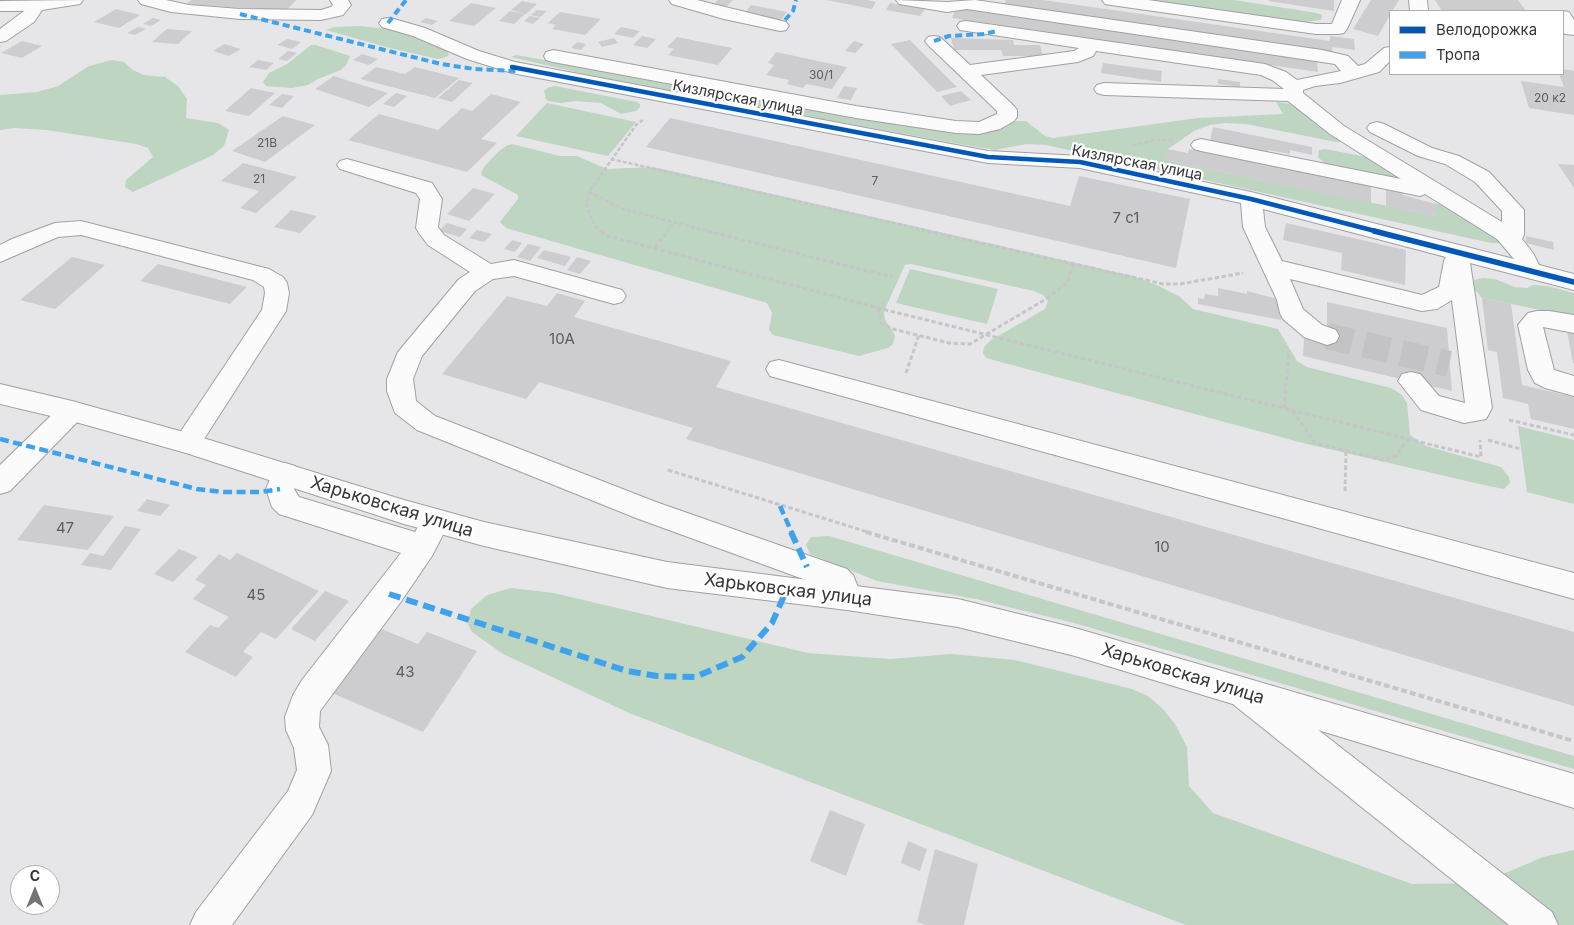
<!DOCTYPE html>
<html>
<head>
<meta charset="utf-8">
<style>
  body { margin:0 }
  #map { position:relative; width:1574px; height:925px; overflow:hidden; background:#e6e6e9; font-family:Inter,sans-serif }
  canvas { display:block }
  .legend { position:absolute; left:1389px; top:10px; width:175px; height:65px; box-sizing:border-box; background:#fff; border:1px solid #afafaf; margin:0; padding:6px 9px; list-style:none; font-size:15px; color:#363638 }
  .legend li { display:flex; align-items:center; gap:10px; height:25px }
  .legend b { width:25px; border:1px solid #afafaf }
  .north { position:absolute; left:10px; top:865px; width:50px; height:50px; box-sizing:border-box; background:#fff; border:1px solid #afafaf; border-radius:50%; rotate:0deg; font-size:14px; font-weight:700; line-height:20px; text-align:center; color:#363638 }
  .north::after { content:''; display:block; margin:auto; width:18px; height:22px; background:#747476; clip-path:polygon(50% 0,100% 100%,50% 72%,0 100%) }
</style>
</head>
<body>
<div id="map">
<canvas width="1574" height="925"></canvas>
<ul class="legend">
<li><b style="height:6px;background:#0057b8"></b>Велодорожка</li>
<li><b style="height:6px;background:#3fa3ec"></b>Тропа</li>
</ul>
<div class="north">С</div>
</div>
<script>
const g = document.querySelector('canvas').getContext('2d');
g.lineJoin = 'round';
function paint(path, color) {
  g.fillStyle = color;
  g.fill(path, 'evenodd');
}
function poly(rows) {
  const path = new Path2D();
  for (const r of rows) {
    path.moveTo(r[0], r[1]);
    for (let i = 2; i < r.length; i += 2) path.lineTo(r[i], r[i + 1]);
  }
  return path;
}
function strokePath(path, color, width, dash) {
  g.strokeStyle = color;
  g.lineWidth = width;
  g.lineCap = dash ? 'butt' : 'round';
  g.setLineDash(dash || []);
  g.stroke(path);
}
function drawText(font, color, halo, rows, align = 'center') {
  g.font = font + ' Inter,sans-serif';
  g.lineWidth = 4.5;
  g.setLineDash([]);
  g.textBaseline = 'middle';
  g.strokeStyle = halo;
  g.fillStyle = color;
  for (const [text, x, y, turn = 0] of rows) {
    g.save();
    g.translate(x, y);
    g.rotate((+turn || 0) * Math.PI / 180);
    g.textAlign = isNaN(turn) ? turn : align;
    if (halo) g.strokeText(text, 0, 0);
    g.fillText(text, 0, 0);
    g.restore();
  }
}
const green = poly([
  [1134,0,1234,0,1317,13,1322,15,1321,20,1293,23],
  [359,26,390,29,409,34,447,51,449,55,446,57,438,59,390,48,326,30,334,27],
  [311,45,316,45,350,56,347,64,341,70,318,79,308,85,292,88,266,86,263,82,269,73,287,64],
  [516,55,761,98,983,132,1015,121,1026,121,1045,136,1053,138,1198,118,1283,114,1276,102,1291,104,1344,142,1336,142,1246,124,1225,123,1210,125,1194,131,1168,149,1165,160,1436,216,1436,204,1445,205,1490,230,1501,243,1491,243,1046,145,1026,144,995,150,965,145,610,80,511,57],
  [112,60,124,62,133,70,144,75,165,77,178,86,187,99,186,118,218,123,229,130,224,146,213,155,133,192,125,187,126,180,153,157,148,148,136,144,47,130,14,128,0,130,0,95,37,92,58,86,89,66],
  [555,86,637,102,640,104,640,107,636,111,621,114,601,103,575,101,561,103,548,101,546,99,544,91,549,87],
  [547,103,636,122,608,156,516,136],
  [512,144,560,156,577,156,607,169,652,167,667,170,1133,276,1159,286,1180,297,1193,309,1278,329,1297,361,1307,367,1391,388,1402,395,1407,403,1410,435,1426,446,1501,467,1509,477,1510,483,1504,489,1488,486,1303,443,986,358,983,353,984,347,991,340,1045,309,1048,301,1043,295,1034,291,911,264,905,265,884,311,885,320,895,335,893,344,888,348,859,356,773,335,769,330,772,313,767,303,506,228,500,222,518,199,518,195,481,175,483,168,499,151,506,146],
  [1325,149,1372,158,1406,180,1326,165,1318,157,1319,150],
  [910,269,998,289,987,324,896,303],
  [1483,278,1495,279,1515,287,1527,288,1533,285,1547,286,1574,293,1574,317,1482,298,1474,289,1474,280],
  [1518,426,1574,440,1574,504,1527,492],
  [829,536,1574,756,1574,769,1074,623,976,599,877,581,810,554,806,545,811,537],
  [511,588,554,593,808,653,890,659,951,654,1015,660,1132,689,1148,696,1162,708,1175,724,1187,747,1189,786,1213,813,1412,884,1482,883,1543,857,1574,850,1574,925,1186,925,629,713,503,654,472,632,468,624,471,609,487,595]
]);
const building = poly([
  [191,0,296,0,286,11,186,4],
  [718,0,733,0,724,9,711,7],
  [826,0,867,0,876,2,872,9],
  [1006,0,1043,0,1330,41,1330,36,1354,39,1355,50,1332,47,1333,53,1004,5],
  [1269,0,1334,0,1334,11,1268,1],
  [1371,0,1399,0,1392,11,1390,11,1390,15,1378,36,1353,29],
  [1435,0,1518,0,1526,11,1442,11],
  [522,1,537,4,526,14,511,10],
  [471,3,496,8,474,26,449,21],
  [890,3,925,9,920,16,886,10],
  [751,5,787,12,780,21,744,14],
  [956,8,1317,60,1318,72,952,18],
  [116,9,140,15,119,28,94,22],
  [537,10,547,11,540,17,531,15],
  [510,11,525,14,514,24,499,21],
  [560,12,601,19,585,35,552,29,556,25,548,23],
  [530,16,540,18,533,24,524,21],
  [153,18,161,20,151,26,143,24],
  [426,18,438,21,432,25,420,22],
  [138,27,146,29,135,35,127,33],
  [621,27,640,31,633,38,614,34],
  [167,29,192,31,178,44,152,42],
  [642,36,656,39,647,48,633,45],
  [677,37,732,48,718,65,668,55,674,49,667,47],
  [614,38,618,43,602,47,598,42],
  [951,38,1013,40,1014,45,1040,45,1043,56,1003,56,1001,50,954,50],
  [287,39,301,42,292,49,277,45],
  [910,40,957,87,937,92,891,44],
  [22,41,42,46,22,58,1,53],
  [854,41,864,44,855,53,845,51],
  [577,42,586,44,581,50,571,48],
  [224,44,241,49,229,56,213,51],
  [288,51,297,53,287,61,278,59],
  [776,52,813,60,847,67,832,89,806,84,803,88,787,84,789,80,766,75,774,65,768,63],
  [362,54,378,59,369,65,353,60],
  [258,60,274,63,266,70,249,67],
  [1103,63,1162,71,1161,82,1101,73],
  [376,67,405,74,415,67,459,78,435,98,360,79],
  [1563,69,1574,71,1574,115,1529,108,1521,81,1564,87,1559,74,1563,74],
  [334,76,352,82,388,93,369,107,315,89],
  [1218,79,1240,82,1240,87,1218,84],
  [459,80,473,83,452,102,438,98],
  [844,86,857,88,851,100,837,98],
  [251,88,275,93,249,116,225,111],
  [961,91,971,100,950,106,941,96],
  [396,93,407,96,394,107,383,104],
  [282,94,294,96,282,108,269,105],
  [491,94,521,102,481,139,497,143,467,172,348,140,379,114,438,130,462,108,472,111],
  [283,116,315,125,265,162,232,151],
  [670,118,1070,206,1079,176,1190,199,1176,268,646,147],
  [1213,127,1312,147,1312,155,1290,150,1290,154,1268,150,1267,153,1210,141],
  [1167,149,1188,153,1189,149,1371,186,1371,203,1165,160],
  [243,163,297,177,256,213,240,208,259,191,221,181],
  [1558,164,1574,165,1574,188],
  [473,188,495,194,469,221,447,214],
  [1386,189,1403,193,1403,195,1436,204,1436,216,1386,206],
  [291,210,317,216,300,233,274,227],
  [447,223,467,229,460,237,439,231],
  [1286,223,1406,250,1405,285,1341,270,1342,253,1283,240],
  [477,230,492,234,484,242,469,238],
  [1526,236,1553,242,1554,250,1526,243],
  [512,240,522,243,515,252,504,249],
  [528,244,541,247,530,261,517,257],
  [544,250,571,257,565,266,537,258],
  [72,257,105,265,55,309,20,300],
  [577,257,591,261,580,274,567,270],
  [158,264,247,287,230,304,140,281],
  [1218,288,1247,294,1247,291,1281,300,1281,320,1198,304,1198,298,1204,299,1205,294,1218,296],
  [557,293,585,301,574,317,731,361,716,387,1574,632,1574,706,686,439,693,428,539,382,526,399,442,374,507,296,547,306],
  [1482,298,1511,304,1522,385,1574,397,1574,429,1531,419,1528,404,1503,398,1497,352,1488,350],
  [1327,302,1447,328,1452,391,1303,356,1304,337,1327,342],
  [1567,331,1574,333,1574,363,1573,363],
  [147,499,170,505,160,516,137,511],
  [44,505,114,516,88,550,17,540],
  [125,526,141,529,111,570,81,565,90,553,103,556],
  [179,549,198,557,173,582,154,574],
  [237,553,319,591,276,639,261,632,243,652,253,657,236,677,185,652,210,625,218,628,229,617,193,599,206,585,195,580,219,554,230,560],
  [325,591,349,601,315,641,291,629],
  [379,628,418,644,427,632,477,651,423,732,332,693],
  [830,810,865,824,846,876,810,861],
  [908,841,927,849,920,871,901,863],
  [935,849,978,864,964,925,926,925,917,922]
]);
const minorTunnel = poly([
  [1327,336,1449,364]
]);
const pathFar2 = poly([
  [1133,145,1156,140,1173,140],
  [611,159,933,232],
  [589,192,623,209,712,232],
  [603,232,596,227,589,214,587,203,589,192,636,125,644,119],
  [667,232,674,222]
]);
const pathFar1 = poly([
  [601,231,608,236,878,308,1481,457,1480,440],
  [707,231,892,277],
  [927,231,1163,284,1180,284,1243,273],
  [655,248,668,231],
  [878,308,881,323,893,329,949,343,970,344,1046,299,1067,283,1074,264],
  [906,373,919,335],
  [1284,408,1289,351],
  [1293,411,1315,443,1383,460,1396,456,1409,438],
  [1509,420,1574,435],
  [1488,440,1521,449],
  [668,470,871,533],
  [1345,491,1346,451]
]);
const path = poly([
  [866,532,1574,741]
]);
const minor = poly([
  [83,0,80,4,42,10,34,22,6,41,0,42,0,29,24,11,0,11,0,1,83,0],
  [138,0,166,0,189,5,240,9,321,10,331,7,333,5,330,0,348,0,351,5,343,15,321,20,240,19,171,12,141,4,138,0],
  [669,0,697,0,786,22,789,26,786,30,780,31,724,19,672,4,669,0],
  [896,0,947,2,975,0,1322,50,1348,56,1358,66,1365,64,1384,48,1390,47,1390,61,1379,72,1340,83,1315,86,1303,90,1303,93,1344,126,1502,222,1502,211,1475,182,1445,164,1418,156,1370,132,1367,128,1370,124,1377,122,1384,124,1432,148,1459,156,1489,172,1524,210,1524,235,1522,239,1533,253,1539,265,1574,274,1574,290,1470,263,1492,408,1486,419,1464,423,1421,410,1398,381,1402,374,1411,372,1420,374,1439,396,1465,403,1452,300,1437,309,1422,311,1290,279,1303,309,1322,325,1336,330,1339,336,1336,342,1327,345,1304,337,1283,319,1280,313,1277,300,1243,227,1241,203,1080,168,988,163,512,73,467,59,413,36,382,27,379,23,382,19,388,18,394,19,425,28,479,51,515,62,988,151,1080,156,1251,192,1514,259,1497,239,1425,194,1420,196,1201,151,1194,149,1191,145,1194,141,1201,139,1401,179,1330,134,1288,101,1104,95,1097,93,1094,89,1097,85,1104,83,1284,89,1272,80,1261,75,1096,51,1093,56,1078,62,981,75,1014,106,1017,110,1017,117,1014,121,1000,129,979,134,956,133,856,118,553,62,546,60,544,56,546,52,553,50,856,106,956,121,979,122,997,114,997,111,928,45,925,41,928,37,934,36,940,37,970,65,1074,51,1079,48,960,30,957,26,960,22,966,21,1265,64,1286,72,1297,80,1341,71,1335,64,1322,62,967,9,947,12,899,4,896,0],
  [1263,209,1446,257,1444,261,1439,287,1422,295,1282,261,1265,227,1263,209],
  [1102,0,1148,0,1316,24,1332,24,1342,0,1360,0,1347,29,1344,33,1338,34,1316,34,1111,5,1105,4,1102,0],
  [1409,0,1427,0,1428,11,1410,11,1409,0],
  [1561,11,1563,11,1569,12,1574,20,1574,35,1565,34,1563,31,1563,11,1561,11],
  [347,159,432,183,442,199,438,227,444,235,491,264,514,260,622,290,626,296,622,302,614,304,514,276,493,279,475,291,422,356,413,379,416,401,435,416,656,502,847,569,853,575,862,597,858,606,847,610,836,606,830,592,825,587,636,518,417,430,395,413,387,391,387,379,398,352,459,279,470,272,428,245,419,233,416,228,420,199,416,193,340,169,337,165,340,161,347,159],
  [81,221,269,269,283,277,287,283,289,293,286,311,197,450,187,453,177,450,173,443,262,310,265,293,264,287,253,280,81,235,58,237,0,262,0,245,12,239,55,223,81,221],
  [1537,311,1549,311,1574,315,1574,333,1543,327,1554,370,1574,376,1574,396,1545,388,1535,383,1528,370,1518,325,1528,313,1537,311],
  [779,360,1574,573,1574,599,770,376,766,369,770,362,779,360],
  [72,401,81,404,85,411,81,418,10,491,0,494,0,465,63,404,72,401],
  [285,463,295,466,299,474,294,489,299,497,415,532,426,513,436,509,446,513,450,521,432,556,400,603,320,711,319,727,328,745,331,771,312,815,232,925,190,925,196,912,288,791,297,770,294,748,286,730,285,717,293,695,302,680,401,553,279,514,272,507,266,489,275,466,285,463],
  [1246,679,1258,683,1552,912,1558,925,1509,925,1234,705,1230,694,1234,683,1246,679]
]);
const major = poly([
  [0,384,72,401,187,433,404,500,484,522,667,562,958,599,1075,628,1574,774,1574,808,1075,656,958,627,847,610,667,588,484,546,404,524,186,453,72,421,0,404,0,384]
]);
const quietFar2 = poly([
  [240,14,441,64,474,69,516,71],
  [785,20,793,11,796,0],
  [388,23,406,0],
  [934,41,949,36,984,34,997,31]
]);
const quietFar1 = poly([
  [0,439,197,489,224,492,261,492,280,489],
  [780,506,792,533]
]);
const quiet = poly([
  [791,532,807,567],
  [389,594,627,671,657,676,695,677,742,657,772,623,787,589]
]);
const cyclewayFar1 = poly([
  [512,67,988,157,1080,162,1251,199,1379,232]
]);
const cycleway = poly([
  [1374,231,1574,282]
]);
const farNumbernames = [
  ["30/1",821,75],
  ["20 к2",1550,98],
  ["21В",267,143],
  ["21",259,179],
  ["7",875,181]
];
const farStreetnames = [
  ["Кизлярская улица",738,98,11],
  ["Кизлярская улица",1137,163,11]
];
const numberNames = [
  ["7 с1",1126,218],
  ["10А",562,339],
  ["47",65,528],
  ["10",1162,547],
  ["45",256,595],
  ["43",405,672]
];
const streetNames = [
  ["Харьковская улица",392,507,17],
  ["Харьковская улица",788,590,7],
  ["Харьковская улица",1183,674,17]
];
paint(green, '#bed5c2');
paint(building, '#cdcdcf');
strokePath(minorTunnel, '#c3c3c6', 26, [26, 12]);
strokePath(minor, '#a1a1a3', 2);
strokePath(major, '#a1a1a3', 2);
strokePath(pathFar2, '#c6c6c8', 2.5, [4, 2]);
strokePath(pathFar1, '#c6c6c8', 3, [4.5, 2.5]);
strokePath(path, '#c6c6c8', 4, [6, 3]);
paint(minor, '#fbfbfc');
paint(major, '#fbfbfc');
strokePath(quietFar2, '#3fa3ec', 4, [7, 4]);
strokePath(quietFar1, '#3fa3ec', 4.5, [9, 4.5]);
strokePath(quiet, '#3fa3ec', 6, [12, 6]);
strokePath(cyclewayFar1, '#0057b8', 4.5);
strokePath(cycleway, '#0057b8', 5.5);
drawText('12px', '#5c5c5e', null, farNumbernames);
drawText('15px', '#363638', '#fff', farStreetnames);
drawText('15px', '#5c5c5e', null, numberNames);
drawText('18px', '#363638', '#fff', streetNames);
</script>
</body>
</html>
